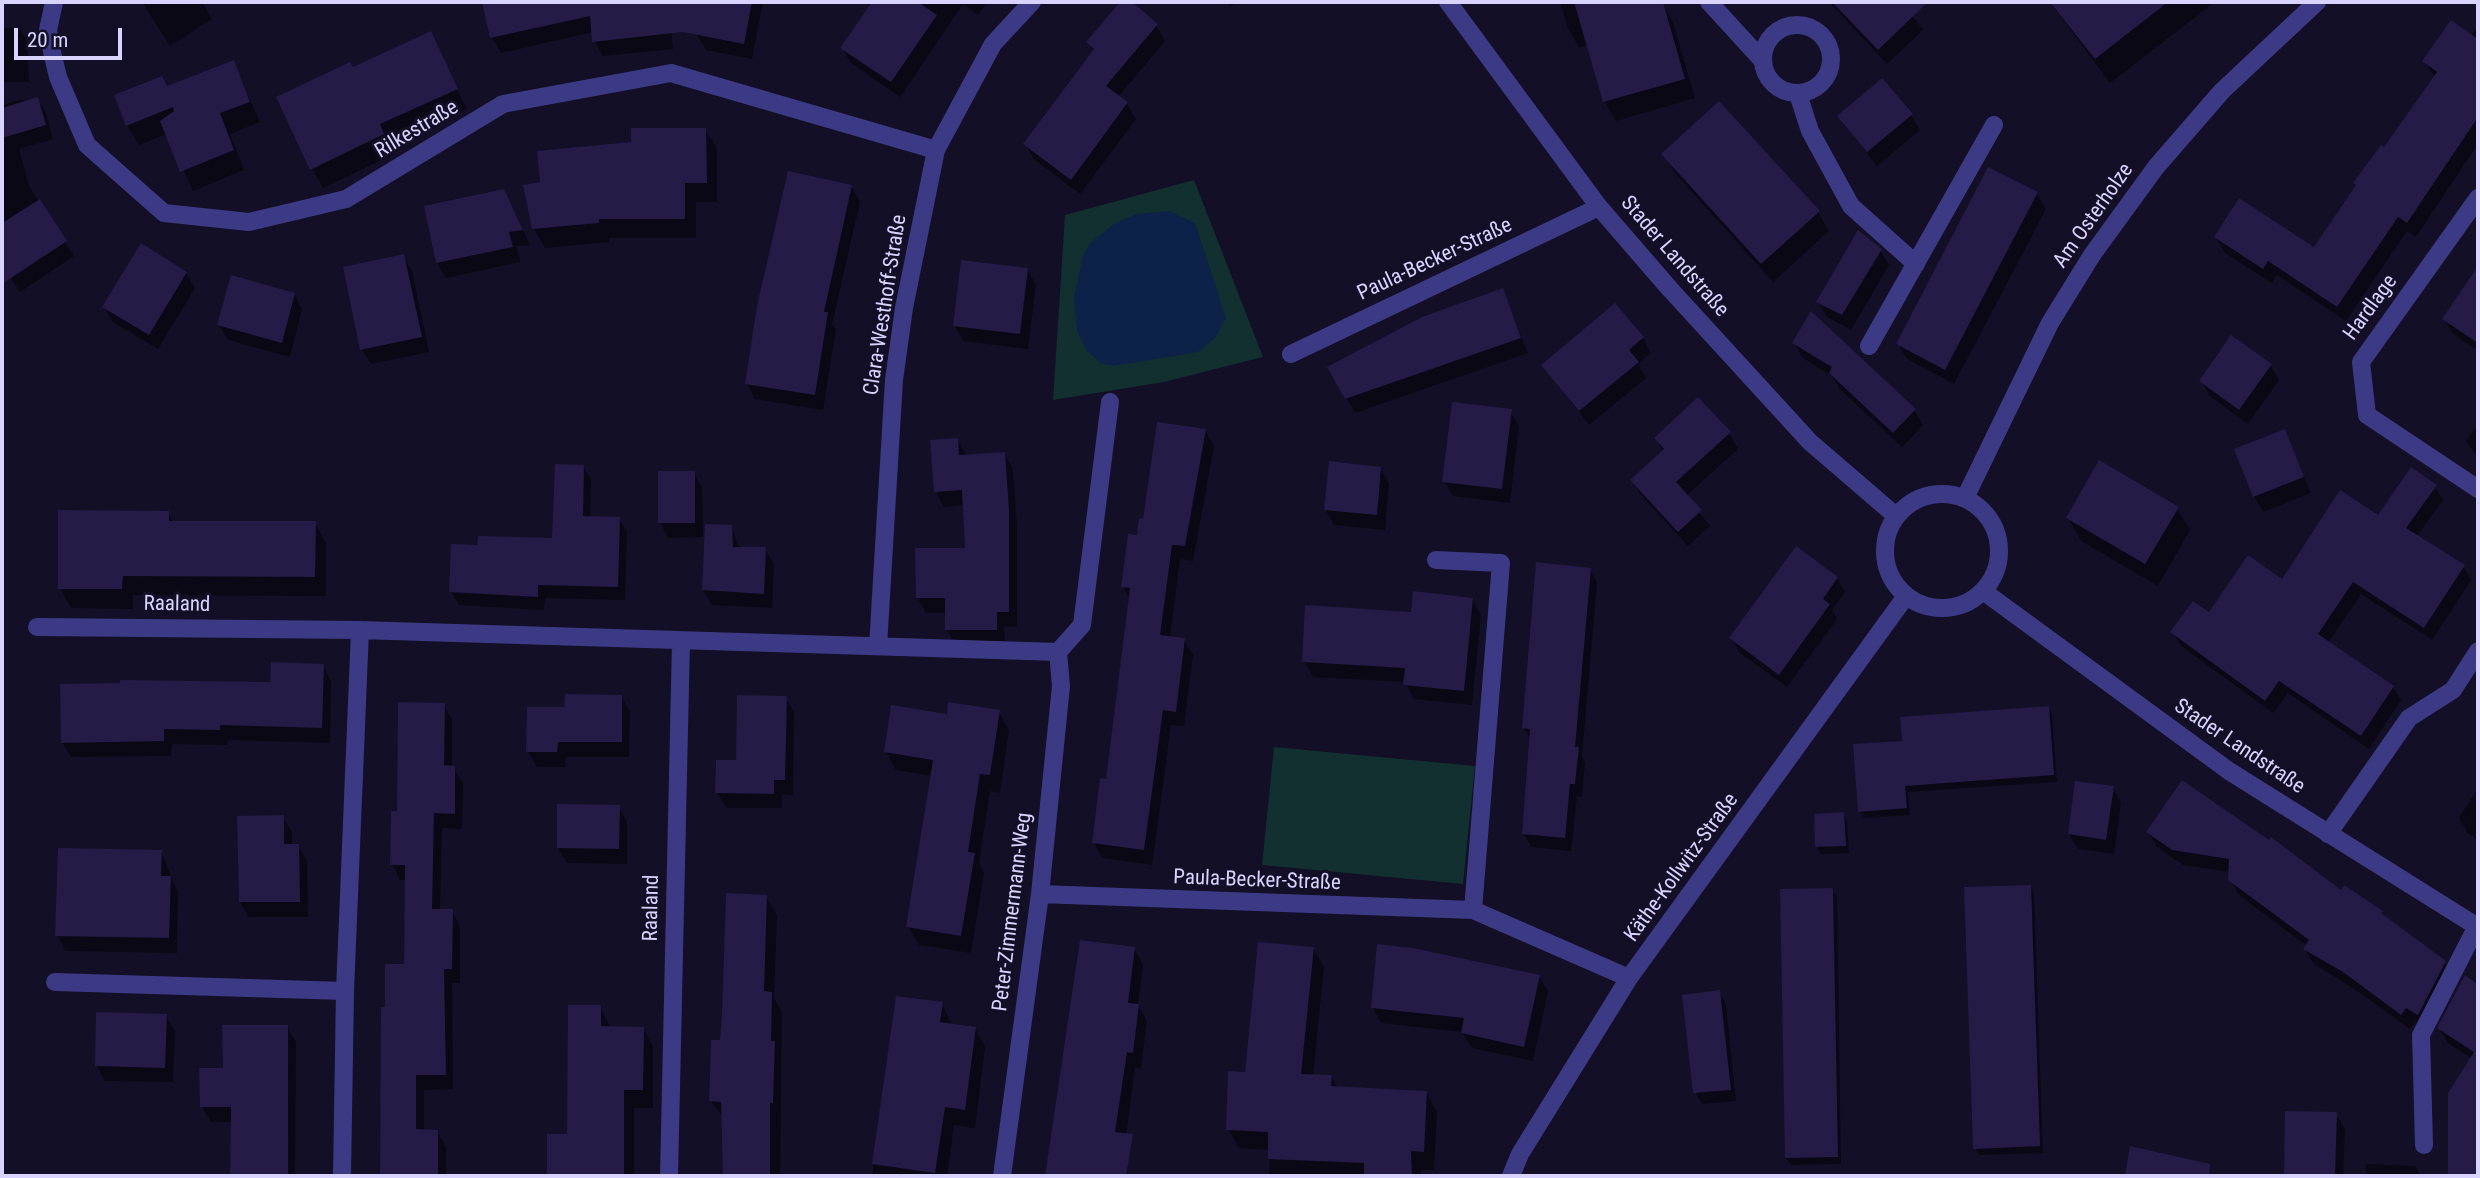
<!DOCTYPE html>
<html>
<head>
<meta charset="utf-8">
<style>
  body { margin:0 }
  #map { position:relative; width:2480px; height:1178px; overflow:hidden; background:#130f26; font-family:"Roboto Condensed",sans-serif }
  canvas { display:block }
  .frame { position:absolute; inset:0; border:4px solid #d9d4ff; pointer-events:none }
  .scale { position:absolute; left:14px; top:28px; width:108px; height:32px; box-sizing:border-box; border:4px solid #d9d4ff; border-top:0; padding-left:9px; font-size:21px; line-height:24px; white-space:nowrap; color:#d9d4ff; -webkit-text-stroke:5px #130f26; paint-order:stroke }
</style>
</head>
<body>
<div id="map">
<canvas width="2480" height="1178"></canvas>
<div class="frame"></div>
<div class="scale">20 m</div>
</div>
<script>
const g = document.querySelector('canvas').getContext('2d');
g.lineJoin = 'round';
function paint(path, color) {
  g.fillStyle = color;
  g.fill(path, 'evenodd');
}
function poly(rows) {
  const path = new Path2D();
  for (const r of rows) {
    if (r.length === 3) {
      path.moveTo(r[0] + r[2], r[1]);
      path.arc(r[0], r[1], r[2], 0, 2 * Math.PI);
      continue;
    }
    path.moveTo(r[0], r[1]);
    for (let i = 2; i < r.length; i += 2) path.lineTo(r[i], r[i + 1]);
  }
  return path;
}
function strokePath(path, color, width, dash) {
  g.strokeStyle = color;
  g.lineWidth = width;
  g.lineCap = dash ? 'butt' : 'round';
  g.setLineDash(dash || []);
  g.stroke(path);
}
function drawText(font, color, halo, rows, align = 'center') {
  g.font = font + ' "Roboto Condensed",sans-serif';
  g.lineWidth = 6;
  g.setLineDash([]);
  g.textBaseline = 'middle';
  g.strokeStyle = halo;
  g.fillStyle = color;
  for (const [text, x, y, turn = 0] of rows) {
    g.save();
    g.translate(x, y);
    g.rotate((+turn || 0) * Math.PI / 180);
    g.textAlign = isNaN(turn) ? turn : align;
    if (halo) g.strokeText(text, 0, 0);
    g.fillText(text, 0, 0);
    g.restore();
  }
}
const green = poly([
  [1194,180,1263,357,1164,382,1053,400,1065,215],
  [1274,747,1475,766,1463,884,1262,865]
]);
const water = poly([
  [1170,211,1195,223,1226,318,1216,337,1198,352,1113,366,1101,363,1087,351,1077,331,1074,298,1083,255,1090,243,1114,224,1137,214]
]);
const shadow = poly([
  [142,2,202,2,212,19,170,46],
  [484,2,668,2,673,49,603,56,594,41,593,32,501,53,492,38],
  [704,2,763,2,752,59,706,50,697,35],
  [874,2,987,2,978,15,963,4,900,97,851,63,842,48],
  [1123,2,1129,2,1156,25,1165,41,1118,97,1127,104,1136,119,1080,194,1034,159,1025,144,1094,52,1089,42],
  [1227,2,1238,2,1230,7],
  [1560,2,1645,2,1646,8,1662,3,1673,23,1695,98,1616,121,1605,102,1588,45,1579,47,1568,28],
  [1829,2,1902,2,1923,30,1887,64],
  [2050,2,2215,2,2110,83],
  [2478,26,2478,144,2416,237,2407,231,2346,321,2277,275,2272,283,2225,253,2216,237,2314,249,2357,187,2355,183,2384,149,2435,77,2424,61,2471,36],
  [2,28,19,28,27,42,29,82,2,82],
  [430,34,467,109,390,144,394,154,323,188,312,169,353,69],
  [233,62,260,122,230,134,244,170,193,191,167,134,139,145,127,125,167,88],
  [22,99,25,103,38,99,46,113,53,139,19,149,29,186,74,256,20,292,2,264,2,105],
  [1911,115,1920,130,1877,166,1839,116],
  [705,129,717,149,717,202,696,202,696,238,609,238,609,242,545,248,534,229,542,183,633,144],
  [1664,154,1818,212,1829,231,1773,282,1675,173],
  [851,186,860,202,832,324,836,329,823,410,755,399,747,384],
  [2037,194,2046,209,1954,384,1907,359,1898,344],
  [512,206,530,245,517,246,520,262,446,278,437,263],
  [1880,250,1889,265,1851,330,1827,317,1818,302],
  [403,256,412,271,429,352,371,364,362,349],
  [1027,269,1036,285,1028,349,963,341,955,326],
  [2478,269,2478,351,2453,334,2444,319],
  [186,273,195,288,158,349,113,322,104,307],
  [1502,290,1528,353,1355,413,1330,368],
  [294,294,302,309,290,357,228,340,219,325],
  [1643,338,1651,353,1638,364,1646,378,1589,425,1543,366],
  [1794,343,1914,410,1923,425,1902,447,1840,389,1832,376,1803,358],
  [2270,365,2279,380,2248,424,2210,396,2201,381],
  [1510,411,1519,426,1510,503,1453,496,1444,481],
  [2478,424,2478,458,2466,441],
  [1205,430,1214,446,1193,561,1180,559,1170,638,1184,640,1193,655,1184,726,1171,725,1152,865,1102,858,1094,843,1108,781,1130,600,1123,587,1144,521],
  [2284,431,2311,493,2263,512,2254,496],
  [1729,433,1738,449,1686,496,1710,526,1688,546,1641,495,1632,480,1663,452,1656,439],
  [957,440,967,456,1004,453,1013,469,1017,527,1017,627,1004,626,1005,645,955,645,947,630,947,613,926,613,917,597,967,550,964,505,944,507,936,492],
  [583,466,591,480,590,518,619,519,627,532,625,600,545,598,544,610,459,605,451,591,479,547,554,540],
  [1380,468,1389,483,1385,530,1334,525,1325,509],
  [694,473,702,488,703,537,668,538,660,522],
  [2435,487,2443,500,2417,536,2463,566,2471,580,2432,640,2361,594,2328,643,2393,687,2401,700,2369,749,2288,693,2273,713,2180,645,2173,632,2282,581,2378,517],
  [2177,508,2190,530,2158,586,2081,541,2068,518],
  [168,513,174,522,315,523,326,543,326,596,133,595,133,609,71,608,60,588],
  [731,527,740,548,765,549,774,564,772,608,712,605,703,590],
  [1590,570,1597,583,1582,756,1585,762,1582,797,1577,796,1571,851,1531,847,1524,834,1531,740,1524,728],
  [1837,578,1845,592,1832,610,1837,619,1787,687,1739,652,1732,638],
  [1472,600,1481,615,1472,705,1414,699,1405,682,1313,677,1304,661,1413,614],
  [323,665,331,681,330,743,228,740,227,745,172,744,171,756,71,757,62,742,272,684],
  [621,696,630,711,629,757,566,757,565,767,537,767,528,752],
  [786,698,794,713,793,795,782,794,782,808,726,808,717,792],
  [444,705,452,720,452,767,463,783,462,829,442,828,440,911,452,911,460,926,460,983,452,983,453,1089,424,1090,424,1131,437,1131,446,1147,446,1176,380,1176,387,1009,405,966,407,880,400,880,392,864,399,813],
  [2048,708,2052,715,2057,782,1908,792,1910,815,1864,818,1860,811,1904,742],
  [999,712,1009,730,1000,793,990,791,979,863,984,873,971,953,919,945,908,926,932,776,896,770,886,752,948,716],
  [2113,788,2121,803,2114,854,2078,849,2069,834],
  [2478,788,2478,840,2468,833,2459,818],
  [619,807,627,822,627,864,567,863,558,848],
  [1843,814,1847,821,1849,853,1821,854,1817,847],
  [283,817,292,832,292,846,298,846,307,861,308,917,249,917,240,902],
  [2148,832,2342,892,2381,912,2385,919,2445,963,2454,978,2427,1029,2416,1022,2410,1029,2353,988,2314,964,2305,949,2307,946,2239,895,2230,879,2230,872,2183,865,2157,847],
  [161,851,178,893,177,953,66,951,57,935],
  [2030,886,2034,894,2043,1153,1979,1155,1975,1148],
  [1832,890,1837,897,1841,1164,1791,1165,1786,1158],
  [766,896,777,915,774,998,782,1012,780,1176,725,1176,724,1119,711,1101,721,1042],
  [1082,942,1134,949,1143,964,1138,1005,1147,1021,1141,1068,1135,1067,1121,1176,1046,1176],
  [1313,948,1324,967,1313,1076,1331,1076,1338,1088,1426,1093,1437,1112,1434,1170,1421,1170,1421,1176,1269,1176,1270,1150,1239,1148,1228,1129,1246,1074],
  [1539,976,1548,991,1533,1061,1472,1048,1462,1032,1381,1023,1372,1007],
  [2478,985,2478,1176,2450,1176,2449,1093,2472,1059,2448,1043,2439,1028],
  [1719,992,1726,1004,1736,1101,1702,1104,1695,1092],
  [898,998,942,1004,952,1025,975,1028,985,1047,975,1128,954,1125,947,1176,872,1176],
  [600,1007,611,1028,643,1028,653,1047,653,1108,634,1108,634,1176,548,1176,549,1136,569,1136],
  [166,1016,175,1031,173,1082,105,1081,97,1066],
  [287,1027,296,1042,295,1176,232,1176,233,1122,211,1122,202,1107,224,1070],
  [2287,1113,2336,1114,2345,1129,2343,1176,2285,1176],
  [2366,1164,2415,1166,2421,1176,2366,1176]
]);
const building = poly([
  [482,2,752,2,744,44,683,32,592,42,590,16,490,38],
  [872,2,918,2,937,15,891,82,840,48],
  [1120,2,1132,2,1158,24,1106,86,1128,102,1071,180,1023,144,1094,49,1086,42],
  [1574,2,1663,2,1685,79,1603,102],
  [1832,2,1928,2,1878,50],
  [2050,2,2168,2,2095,59],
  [2451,20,2478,39,2478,117,2407,223,2398,217,2337,307,2268,261,2263,269,2214,237,2239,198,2314,247,2356,185,2353,183,2381,145,2384,147,2437,72,2422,61],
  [431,31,458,89,380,124,384,134,310,170,276,97,350,62,353,67],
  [234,60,250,102,220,113,234,150,180,172,160,121,174,111,173,107,126,126,114,95,162,76,167,86],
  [1882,78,1913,114,1867,152,1837,116],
  [38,97,46,125,2,138,2,108],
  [1719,101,1820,211,1761,264,1661,154],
  [631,128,706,128,707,183,685,183,685,219,599,219,599,223,532,229,523,185,540,182,537,151,631,142],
  [1988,167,2038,192,1945,370,1896,344],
  [788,171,852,185,824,312,828,312,815,395,745,384,757,306],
  [504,189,523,230,509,232,513,247,436,263,424,206],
  [40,199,67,241,2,284,2,223],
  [1858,230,1882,249,1842,315,1816,302],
  [141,243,187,272,149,335,102,307],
  [404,254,422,337,360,350,343,267],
  [961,260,1028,268,1020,334,953,326],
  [2478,266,2478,343,2442,319],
  [231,275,295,293,282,343,217,325],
  [1503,288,1521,338,1345,399,1327,367,1422,317],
  [1615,303,1644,337,1629,350,1639,362,1579,411,1541,365],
  [1811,311,1916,409,1893,433,1829,373,1832,367,1792,343],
  [2231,335,2272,364,2239,410,2199,381],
  [1698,397,1731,432,1676,482,1702,510,1678,532,1630,480,1664,449,1654,438],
  [1452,402,1512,409,1502,489,1442,482],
  [1157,422,1206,429,1185,546,1172,545,1160,635,1185,638,1176,712,1163,710,1144,850,1092,843,1100,778,1106,779,1130,588,1121,587,1128,534,1137,535,1139,518,1143,519],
  [2285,429,2304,477,2253,497,2234,449],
  [958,438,959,455,1005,452,1009,510,1009,612,997,612,997,630,945,630,945,598,916,598,915,548,965,548,962,490,934,492,930,440],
  [2099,460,2179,507,2145,564,2066,518],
  [1329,461,1381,467,1377,515,1324,510],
  [555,464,584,465,583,516,620,517,618,587,538,585,538,597,449,592,451,544,477,545,478,536,552,538],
  [2411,467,2437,485,2406,528,2465,565,2424,628,2353,582,2318,634,2394,686,2361,736,2279,681,2265,701,2170,632,2193,601,2209,612,2248,555,2282,579,2340,490,2378,515],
  [658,471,695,471,695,523,658,523],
  [58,510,169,511,169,521,316,521,315,577,123,576,122,589,58,589],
  [705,524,732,525,733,547,766,547,764,594,702,590],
  [1796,546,1838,577,1823,599,1830,604,1779,675,1729,638],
  [1536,562,1591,568,1575,747,1579,747,1575,784,1570,784,1565,838,1522,834,1530,729,1522,728],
  [1413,591,1473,598,1464,691,1403,685,1405,668,1302,662,1305,605,1411,612],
  [271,662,324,664,322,728,220,725,220,730,164,729,164,741,61,743,60,684,120,683,120,680,270,682],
  [565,694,622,695,622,742,558,742,557,752,526,752,527,707,564,707],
  [737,695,787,696,785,780,774,780,774,794,715,793,716,760,736,760],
  [398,702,445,703,444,765,455,766,455,814,434,813,432,909,453,909,452,969,444,969,446,1075,416,1075,416,1129,438,1130,438,1176,380,1176,381,1007,385,1007,385,964,404,964,405,865,390,865,391,811,397,811],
  [948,702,1000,710,990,775,980,774,968,852,975,853,961,936,906,927,933,760,884,752,891,705,947,714],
  [2049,706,2054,775,1905,786,1907,808,1858,812,1853,744,1902,741,1900,717],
  [2182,780,2269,840,2271,837,2341,890,2344,885,2383,911,2381,913,2446,961,2418,1015,2406,1008,2401,1015,2343,972,2303,949,2309,940,2228,880,2229,859,2172,850,2146,832],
  [2075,781,2114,786,2106,840,2068,834],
  [557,804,620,805,619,849,557,848],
  [1844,812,1846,846,1815,847,1814,814],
  [284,815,284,844,299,844,300,902,239,902,237,816],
  [58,848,162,850,161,876,171,876,169,938,55,936],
  [2031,885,2040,1146,1973,1149,1964,887],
  [1833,888,1838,1157,1785,1158,1780,889],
  [726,893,767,895,764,991,772,992,771,1041,775,1041,773,1103,770,1103,770,1176,723,1176,721,1102,709,1101,711,1040,720,1040,722,1015],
  [1080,940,1135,947,1128,1003,1139,1004,1133,1053,1127,1052,1115,1132,1133,1134,1126,1176,1045,1176],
  [1258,942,1314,947,1301,1074,1332,1075,1331,1086,1427,1091,1424,1152,1411,1151,1412,1176,1364,1176,1364,1163,1268,1159,1268,1132,1226,1130,1228,1071,1245,1072],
  [1377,944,1413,948,1540,975,1524,1047,1461,1033,1464,1018,1371,1008],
  [2465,975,2478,985,2478,1176,2448,1176,2448,1093,2474,1052,2437,1028],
  [1720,990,1731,1090,1693,1093,1682,995],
  [896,996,943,1002,940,1022,976,1027,965,1110,945,1107,935,1173,872,1164],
  [568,1005,601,1005,601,1026,644,1027,643,1090,624,1090,624,1176,547,1176,547,1134,567,1134],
  [96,1012,167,1014,165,1068,95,1066],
  [222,1025,288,1025,288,1176,230,1176,231,1107,200,1107,199,1068,223,1068],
  [2285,1111,2337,1112,2335,1176,2284,1176],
  [2130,1146,2210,1164,2209,1176,2125,1176]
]);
const service = poly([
  [1798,94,1810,131,1851,206,1916,264],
  [1869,346,1994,125],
  [1291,354,1599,207],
  [2424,1145,2421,1035,2477,926]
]);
const minor = poly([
  [54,2,48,30,52,52,58,77,87,145,164,213,249,222,346,199,503,104,671,73,936,150],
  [1709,2,1762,60],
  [1797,59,34],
  [2478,198,2361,362,2367,415,2478,489],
  [1436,560,1501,563,1473,910],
  [37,627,360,630,1058,652,1061,686,1040,894,1002,1176],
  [878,646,894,380,904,308,936,150,993,44,1032,2],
  [1058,652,1082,625,1110,402],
  [2328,834,2409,718,2453,690,2478,651],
  [1040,894,1473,910,1629,978],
  [55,982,345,991],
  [342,1176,345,991,360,630],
  [669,1176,681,641],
  [1511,1176,1520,1154,1629,978,1906,596]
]);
const tertiary = poly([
  [1448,2,1599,207,1669,288,1810,442,1896,516],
  [1942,551,57],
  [1965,498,2050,323,2092,255,2156,167,2222,91,2317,2],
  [1983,591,2229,771,2478,927]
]);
const streetNames = [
  ["Rilkestraße",417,130,-31],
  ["Am Osterholze",2094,216,-55],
  ["Stader Landstraße",1674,257,49],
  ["Paula-Becker-Straße",1435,260,-25],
  ["Clara-Westhoff-Straße",886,305,-81],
  ["Hardlage",2371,308,-54],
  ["Raaland",177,605,1],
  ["Stader Landstraße",2239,747,34],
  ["Käthe-Kollwitz-Straße",1682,868,-54],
  ["Paula-Becker-Straße",1257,881,2],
  ["Raaland",652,908,-89],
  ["Peter-Zimmermann-Weg",1013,912,-83]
];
paint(green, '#12302f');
paint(water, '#0c2248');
paint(shadow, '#0007');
paint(building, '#241b47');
strokePath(service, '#3d3a85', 18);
strokePath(minor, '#3d3a85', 18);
strokePath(tertiary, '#3d3a85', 18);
drawText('21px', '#d9d4ff', '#130f26', streetNames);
</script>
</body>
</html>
